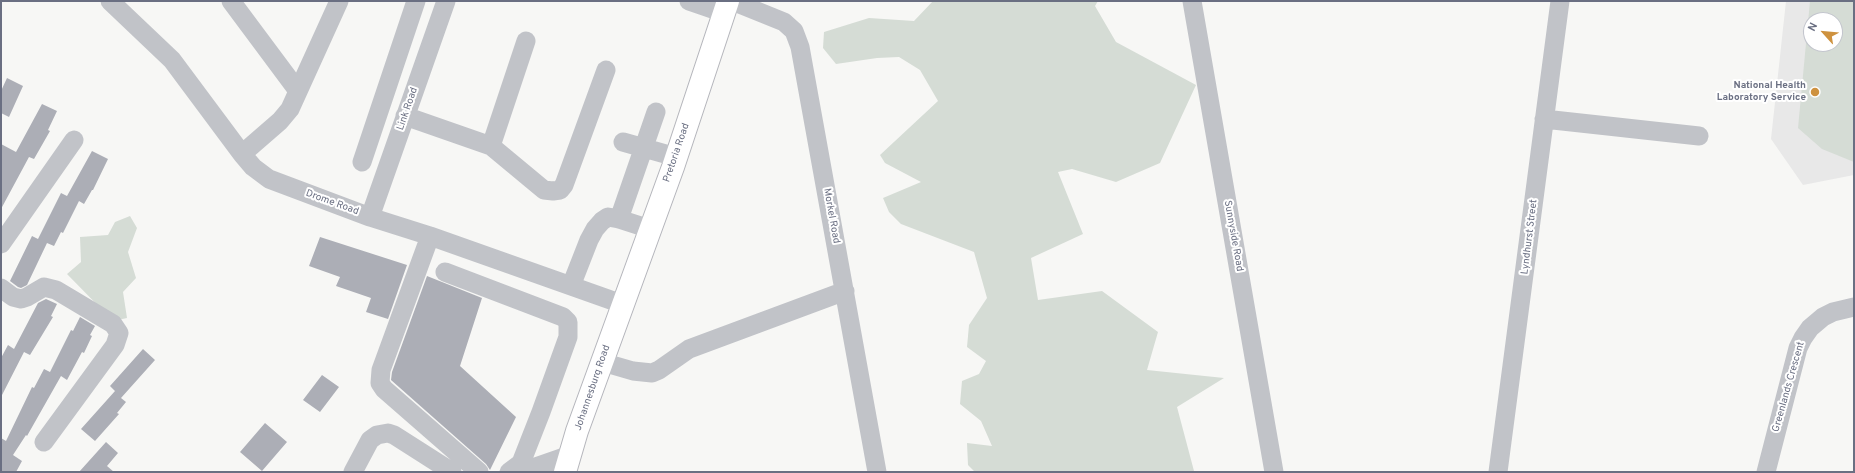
<!DOCTYPE html>
<html>
<head>
<meta charset="utf-8">
<style>
  body { margin:0 }
  #map { position:relative; width:1855px; height:473px; overflow:hidden; background:#f7f7f5; font-family:Overpass,sans-serif }
  canvas { display:block }
  .frame { position:absolute; inset:0; border:2px solid #6a6f82; pointer-events:none }
  .north { position:absolute; left:1803px; top:12px; width:40px; height:40px; box-sizing:border-box; background:#fff; border:1px solid #c3c5cd; border-radius:50%; rotate:297deg; font-size:11px; font-weight:700; line-height:16px; text-align:center; color:#6a6f82 }
  .north::after { content:''; display:block; margin:auto; width:14px; height:18px; background:#ce923f; clip-path:polygon(50% 0,100% 100%,50% 72%,0 100%) }
</style>
</head>
<body>
<div id="map">
<canvas width="1855" height="473"></canvas>
<div class="frame"></div>
<div class="north">N</div>
</div>
<script>
const g = document.querySelector('canvas').getContext('2d');
g.lineJoin = 'round';
function paint(path, color) {
  g.fillStyle = color;
  g.fill(path, 'evenodd');
}
function poly(rows) {
  const path = new Path2D();
  for (const r of rows) {
    path.moveTo(r[0], r[1]);
    for (let i = 2; i < r.length; i += 2) path.lineTo(r[i], r[i + 1]);
  }
  return path;
}
function strokePath(path, color, width, dash) {
  g.strokeStyle = color;
  g.lineWidth = width;
  g.lineCap = dash ? 'butt' : 'round';
  g.setLineDash(dash || []);
  g.stroke(path);
}
function drawText(font, color, halo, rows, align = 'center') {
  g.font = font + ' Overpass,sans-serif';
  g.lineWidth = 4;
  g.setLineDash([]);
  g.textBaseline = 'middle';
  g.strokeStyle = halo;
  g.fillStyle = color;
  for (const [text, x, y, turn = 0] of rows) {
    g.save();
    g.translate(x, y);
    g.rotate((+turn || 0) * Math.PI / 180);
    g.textAlign = isNaN(turn) ? turn : align;
    if (halo) g.strokeText(text, 0, 0);
    g.fillText(text, 0, 0);
    g.restore();
  }
}
const built = poly([
  [1786,1,1854,1,1854,175,1803,185,1771,139],
  [1811,20,1835,20,1835,44,1811,44]
]);
const green = poly([
  [933,1,1098,1,1095,6,1116,42,1196,85,1160,163,1116,182,1072,169,1058,172,1083,234,1031,258,1038,300,1102,291,1158,332,1147,370,1224,378,1177,407,1194,471,1193,472,975,472,968,465,967,443,992,446,981,421,960,404,962,381,979,374,986,361,967,347,969,325,987,298,974,252,901,224,889,212,883,198,921,182,885,163,880,155,938,101,920,70,899,57,877,58,836,64,823,48,824,32,869,18,914,21],
  [1810,1,1854,1,1854,162,1822,149,1798,128],
  [1811,20,1835,20,1835,44,1811,44],
  [130,216,137,228,128,252,136,278,123,292,127,318,113,321,67,274,81,262,80,237,108,235,115,222]
]);
const building = poly([
  [7,78,23,86,9,117,1,113,1,91],
  [42,104,57,111,48,130,50,131,34,159,29,157,1,209,1,144,16,152],
  [92,151,108,159,93,190,92,190,84,204,79,201,63,233,61,232,54,246,47,243,27,285,21,288,18,287,10,281,32,236,38,239,61,193,67,196],
  [320,237,407,265,388,319,366,312,371,298,336,286,340,277,309,266],
  [427,276,482,298,460,366,516,417,490,470,486,464,391,380,392,372],
  [46,299,57,304,51,316,53,317,30,355,24,352,1,397,1,358,8,345,14,349,38,303],
  [80,317,95,326,90,335,92,336,84,353,82,352,67,380,61,376,27,436,26,435,13,455,22,461,16,472,1,472,1,438,6,441,32,387,34,388,44,369,50,372,71,330,73,331],
  [143,349,155,360,121,398,126,402,117,413,119,414,95,441,81,429,115,391,110,386],
  [322,375,339,387,320,412,303,400],
  [265,423,287,442,262,471,240,452],
  [106,442,118,453,107,466,114,472,79,472]
]);
const minor = poly([
  [110,1,172,60,242,154,253,167,269,179,370,217,430,236,622,304],
  [231,1,298,91],
  [689,1,724,13],
  [732,1,784,22,794,31,800,47,877,472],
  [1192,1,1274,472],
  [405,116,491,146,544,190,553,191,560,190,564,185,606,70],
  [1544,119,1699,136],
  [623,142,676,157],
  [491,146,526,41],
  [242,154,280,121,290,109,339,1],
  [362,162,416,1],
  [370,217,446,1],
  [619,219,656,112],
  [430,236,381,370,380,383,384,389,479,472],
  [1,244,74,140],
  [445,272,563,317,568,322,568,337,541,412,521,463,509,472],
  [571,286,589,240,595,229,602,221,608,217,619,219,650,229],
  [1,288,13,297,21,299,27,297,44,287,56,290,113,324,119,333,115,345,44,442],
  [602,362,633,371,652,373,659,370,689,349,845,291],
  [527,470,570,455],
  [353,472,370,440,377,435,388,433,394,435,452,472],
  [1498,472,1560,1],
  [1766,472,1798,348,1803,338,1810,328,1823,317,1833,312,1854,307]
]);
const major = poly([
  [565,472,577,431,673,167,728,1]
]);
const markers = [
  [1815,92,5,"#ce923f"]
];
const poiNames = [
  ["National Health",1806,86],
  ["Laboratory Service",1806,98]
];
const streetNames = [
  ["Link Road",408,109,-71],
  ["Pretoria Road",677,153,-71],
  ["Drome Road",332,203,20],
  ["Morkel Road",831,216,80],
  ["Sunnyside Road",1233,236,80],
  ["Lyndhurst Street",1530,237,-83],
  ["Greenlands Crescent",1789,387,-74],
  ["Johannesburg Road",593,388,-71]
];
paint(built, '#e8e8e8');
paint(green, '#d5dcd5');
paint(building, '#acaeb6');
strokePath(major, '#b5b6bc', 24);
strokePath(minor, '#c1c3c8', 19);
strokePath(major, '#fff', 22);
for (const [x, y, r, color] of markers) {
  const dot = new Path2D();
  dot.arc(x, y, r, 0, 2 * Math.PI);
  g.fillStyle = color;
  g.fill(dot);
  strokePath(dot, '#fff', 1.5);
}
drawText('bold 10px', '#6a6f82', '#fff', poiNames, 'right');
drawText('10px', '#6a6f82', '#fff', streetNames);
</script>
</body>
</html>
